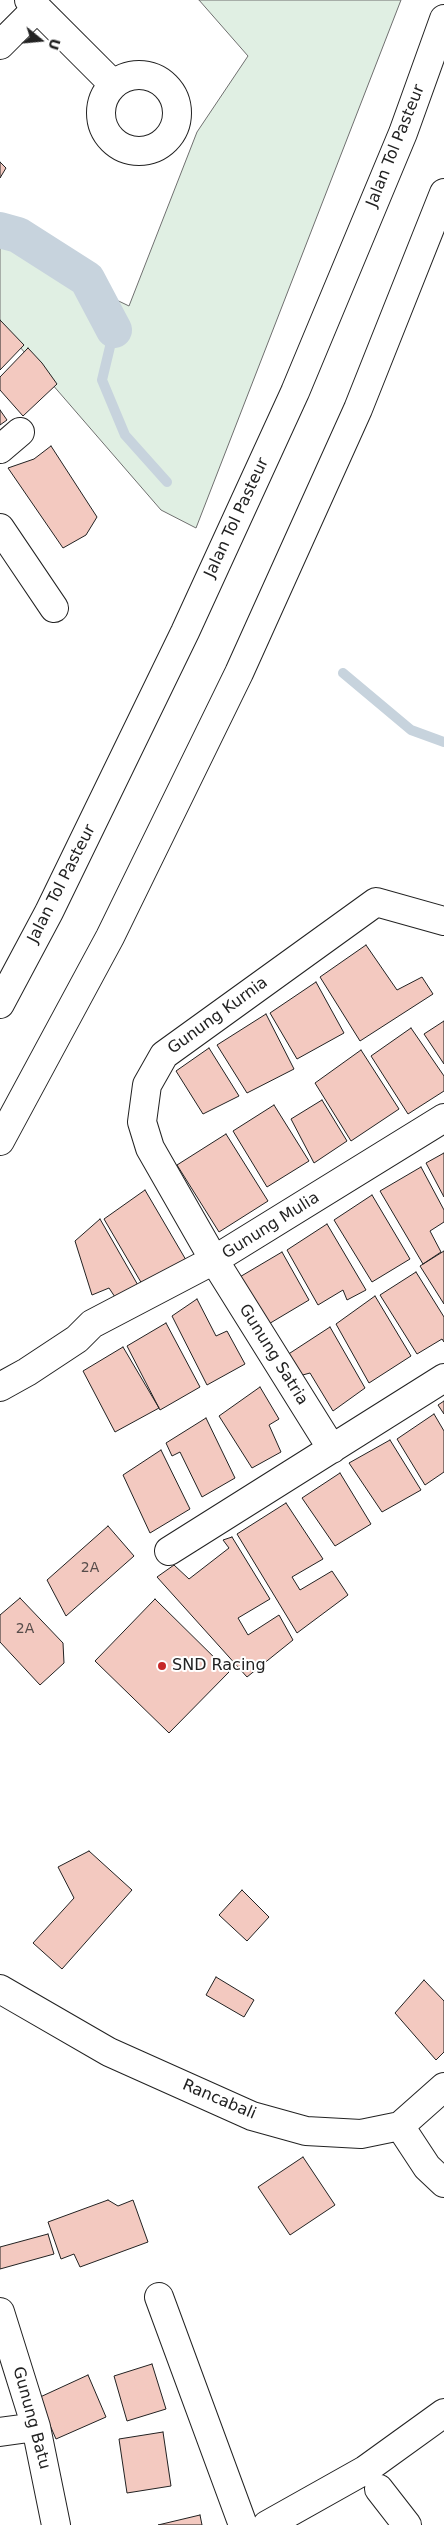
<!DOCTYPE html>
<html>
<head>
<meta charset="utf-8">
<style>
  body { margin:0 }
  #map { position:relative; width:444px; height:2525px; overflow:hidden; background:#fff; font-family:"DejaVu Sans",sans-serif }
  canvas { display:block }
  .north { position:absolute; left:15px; top:15px; width:50px; height:50px; -webkit-text-stroke:4px #fff; paint-order:stroke; rotate:107deg; font-size:14px; font-weight:700; line-height:20px; text-align:center; color:#222 }
  .north::after { content:''; display:block; margin:auto; width:18px; height:22px; background:#222; clip-path:polygon(50% 0,100% 100%,50% 72%,0 100%) }
</style>
</head>
<body>
<div id="map">
<canvas width="444" height="2525"></canvas>
<div class="north">U</div>
</div>
<script>
const context = document.querySelector('canvas').getContext('2d');
context.lineJoin = 'round';
function paint(path, color) { context.fillStyle = color; context.fill(path, 'evenodd'); }
const toPath = rows => new Path2D(rows.map(r => 'M' + r).join(''));
function trace(path, color, width, dash) { context.strokeStyle = color; context.lineWidth = width; context.lineCap = dash ? 'butt' : 'round'; context.setLineDash(dash || []); context.stroke(path); }
function drawText(font, color, halo, rows, align = 'center') {
  context.font = font + ' "DejaVu Sans",sans-serif'; context.lineWidth = 4; context.setLineDash([]); context.textBaseline = 'middle'; context.strokeStyle = halo; context.fillStyle = color; for (const [text, x, y, turn = 0] of rows) {
    context.save(); context.translate(x, y); context.rotate((+turn || 0) * Math.PI / 180); context.textAlign = isNaN(turn) ? turn : align; if (halo) context.strokeText(text, 0, 0); context.fillText(text, 0, 0); context.restore();
  }
}
const green = toPath([
  [199,0,401,0,196,528,161,510,0,324,0,244,129,306,197,132,248,56,199,0]
]);
paint(green, '#e0efe3');
trace(green, '#6f6f6f', 1);
trace(toPath([
  [114,330,102,380,125,435,167,482],
  [343,673,411,730,444,742]
]), '#c7d3dd', 10);
trace(toPath([
  [0,230,18,235,87,279,114,330]
]), '#c7d3dd', 36);
const building = toPath([
  [0,162,6,168,0,178,0,162],
  [0,320,24,345,0,370,0,320],
  [28,348,42,363,57,384,23,416,0,390,0,377,28,348],
  [0,410,7,420,0,425,0,410],
  [51,446,97,517,86,535,63,548,8,468,34,459,51,446],
  [366,945,397,990,422,977,433,994,360,1041,320,977,366,945],
  [316,982,344,1033,297,1059,270,1013,316,982],
  [266,1014,294,1069,247,1093,217,1045,266,1014],
  [444,1021,444,1064,424,1034,444,1021],
  [411,1028,444,1076,444,1091,408,1114,371,1056,411,1028],
  [209,1048,239,1096,203,1114,176,1071,209,1048],
  [361,1050,399,1109,351,1141,315,1083,361,1050],
  [322,1100,347,1141,314,1163,291,1119,322,1100],
  [274,1105,309,1161,267,1187,233,1131,274,1105],
  [226,1134,268,1201,219,1232,177,1165,226,1134],
  [444,1153,444,1197,426,1163,444,1153],
  [421,1167,444,1210,444,1222,430,1231,441,1252,423,1264,380,1191,421,1167],
  [145,1190,186,1260,142,1284,104,1219,145,1190],
  [372,1195,410,1259,372,1282,334,1220,372,1195],
  [100,1219,139,1287,117,1300,109,1288,92,1295,75,1241,100,1219],
  [327,1224,366,1290,347,1300,343,1290,318,1305,287,1250,327,1224],
  [444,1251,444,1304,420,1266,444,1251],
  [282,1252,309,1300,267,1325,238,1278,282,1252],
  [416,1272,444,1317,444,1342,442,1339,417,1354,380,1295,416,1272],
  [375,1296,411,1356,369,1383,336,1324,375,1296],
  [197,1299,216,1336,227,1331,245,1364,207,1385,172,1316,197,1299],
  [166,1323,200,1387,160,1410,127,1346,166,1323],
  [330,1327,365,1388,333,1411,310,1373,299,1376,287,1355,330,1327],
  [123,1347,159,1408,115,1432,83,1371,123,1347],
  [260,1387,279,1419,269,1425,281,1452,252,1468,219,1416,260,1387],
  [444,1401,444,1414,438,1405,444,1401],
  [434,1414,444,1431,444,1472,425,1485,397,1439,434,1414],
  [206,1418,235,1478,202,1497,180,1452,172,1456,166,1443,206,1418],
  [390,1440,421,1490,382,1512,349,1463,390,1440],
  [161,1450,190,1509,150,1533,123,1475,161,1450],
  [340,1473,371,1524,335,1546,302,1498,340,1473],
  [286,1503,323,1559,292,1577,300,1590,332,1571,348,1595,297,1633,237,1534,286,1503],
  [108,1526,134,1556,66,1616,47,1580,108,1526],
  [232,1537,270,1599,238,1618,248,1635,279,1615,293,1640,247,1677,157,1577,174,1565,189,1579,229,1548,223,1540,232,1537],
  [20,1598,63,1643,64,1663,40,1685,0,1642,0,1615,20,1598],
  [155,1599,229,1672,169,1733,95,1661,155,1599],
  [89,1851,132,1890,62,1969,33,1943,74,1898,58,1867,89,1851],
  [242,1890,269,1917,247,1941,219,1915,242,1890],
  [216,1977,254,2000,244,2017,206,1995,216,1977],
  [424,1980,444,2001,444,2052,436,2060,395,2013,424,1980],
  [303,2157,335,2205,290,2235,258,2187,303,2157],
  [108,2200,118,2206,133,2200,148,2242,80,2267,74,2254,61,2259,48,2222,108,2200],
  [48,2234,54,2254,0,2269,0,2247,48,2234],
  [152,2364,166,2409,127,2421,114,2376,152,2364],
  [88,2375,106,2417,56,2439,38,2398,88,2375],
  [163,2432,171,2486,127,2493,119,2439,163,2432],
  [200,2515,202,2525,158,2525,200,2515]
]);
paint(building, '#f3c9c0');
trace(building, '#222', 1);
const minor = toPath([
  [29,0,113,84],
  [0,45,36,9],
  '101 113a38 38 0 1 1 76 0a38 38 0 1 1-76 0Z',
  [0,449,20,432],
  [0,528,54,608],
  [0,1387,27,1372,77,1339,92,1324,214,1260,444,1118],
  [332,1449,214,1260,150,1148,142,1122,147,1085,164,1055,376,902,444,921],
  [169,1551,444,1378],
  [0,1989,109,2052,252,2116,306,2131,361,2134,400,2126,444,2087],
  [400,2126,427,2167,444,2183],
  [159,2297,243,2525],
  [0,2312,36,2427,56,2525],
  [0,2432,36,2427],
  [379,2489,407,2525],
  [267,2525,365,2470,444,2413]
]);
const highway = toPath([
  [0,1004,49,912,185,632,295,392,403,133,444,19],
  [0,1141,110,937,239,673,358,409,444,193]
]);
trace(minor, '#222', 30);
trace(highway, '#222', 30);
trace(minor, '#fff', 28);
trace(highway, '#fff', 28);
for (const [x, y, r, color] of [
  [162,1666,5,"#c62828"]
]) { const dot = new Path2D(); dot.arc(x, y, r, 0, 2 * Math.PI); context.fillStyle = color; context.fill(dot); trace(dot, '#fff', 2); }
drawText('14px', '#564c4a', null, [
  ["2A",90,1568],
  ["2A",25,1629]
]);
drawText('16px', '#222', '#fff', [
  ["Jalan Tol Pasteur",396,146,-68],
  ["Jalan Tol Pasteur",237,518,-65],
  ["Jalan Tol Pasteur",62,884,-63],
  ["Gunung Kurnia",218,1016,-36],
  ["Gunung Mulia",271,1226,-32],
  ["Gunung Satria",273,1355,58],
  ["Rancabali",219,2100,23],
  ["Gunung Batu",31,2418,75]
]);
drawText('16px', '#222', '#fff', [
  ["SND Racing",172,1666]
], 'left');
</script>
</body>
</html>
